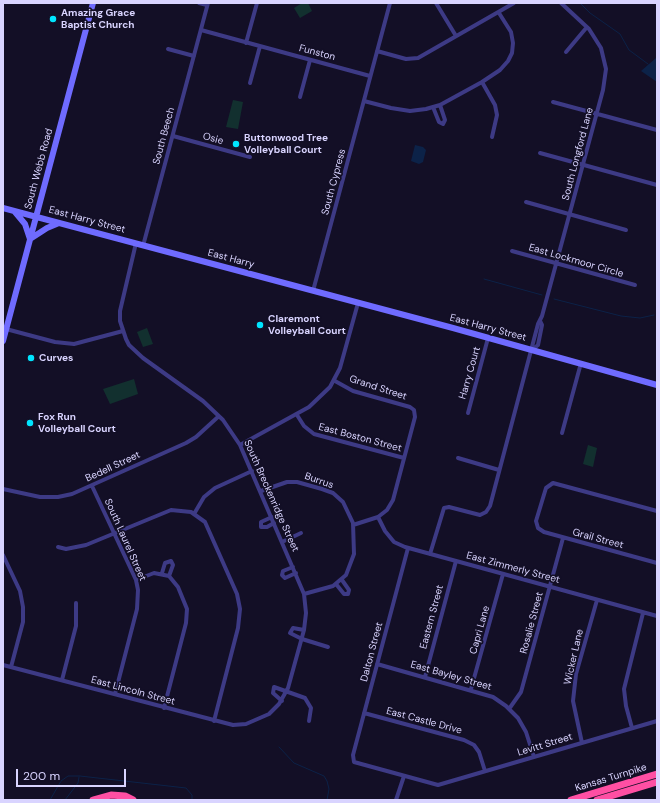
<!DOCTYPE html>
<html>
<head>
<meta charset="utf-8">
<style>
  body { margin:0 }
  #map { position:relative; width:660px; height:803px; overflow:hidden; background:#130f26; font-family:"DM Sans",sans-serif }
  canvas { display:block }
  .frame { position:absolute; inset:0; border:4px solid #d9d4ff; pointer-events:none }
  .scale { position:absolute; left:16px; top:769px; width:110px; height:18px; box-sizing:border-box; border:2px solid #d9d4ff; border-top:0; padding-left:5px; font-size:12px; line-height:14px; white-space:nowrap; color:#d9d4ff; -webkit-text-stroke:3px #130f26; paint-order:stroke }
</style>
</head>
<body>
<div id="map">
<canvas width="660" height="803"></canvas>
<div class="frame"></div>
<div class="scale">200 m</div>
</div>
<script>
const context = document.querySelector('canvas').getContext('2d');
context.lineJoin = 'round';
function paint(path, color) { context.fillStyle = color; context.fill(path, 'evenodd'); }
const toPath = rows => new Path2D(rows.map(r => 'M' + r).join(''));
function trace(path, color, width, dash) { context.strokeStyle = color; context.lineWidth = width; context.lineCap = dash ? 'butt' : 'round'; context.setLineDash(dash || []); context.stroke(path); }
function drawText(font, color, halo, rows, align = 'center') {
  context.font = font + ' "DM Sans",sans-serif'; context.lineWidth = 3.5; context.setLineDash([]); context.textBaseline = 'middle'; context.strokeStyle = halo; context.fillStyle = color; for (const [text, x, y, turn = 0] of rows) {
    context.save(); context.translate(x, y); context.rotate((+turn || 0) * Math.PI / 180); context.textAlign = isNaN(turn) ? turn : align; if (halo) context.strokeText(text, 0, 0); context.fillText(text, 0, 0); context.restore();
  }
}
paint(toPath([
  [302,3,308,3,312,11,300,18,294,8],
  [233,100,243,102,238,129,226,127],
  [147,328,153,344,143,347,137,332],
  [134,379,138,394,110,404,103,389],
  [588,445,597,448,593,467,583,464]
]), '#12302f');
paint(toPath([
  [656,58,657,58,657,82,641,71],
  [415,145,423,147,426,150,423,162,419,164,411,161]
]), '#0c2248');
trace(toPath([
  [580,3,590,13,620,34,629,50,648,64],
  [484,279,542,295],
  [554,299,621,316,640,318,654,315],
  [279,747,294,763,324,776,327,781,329,789,327,800],
  [50,800,61,781,68,776,80,776,186,788,192,795,192,800],
  [65,800,78,783,79,777]
]), '#0c2248', 1);
trace(toPath([
  [199,3,207,5],
  [436,3,456,36],
  [201,30,370,76],
  [246,43,257,3],
  [168,49,194,56],
  [377,51,406,59,418,58,514,3],
  [566,52,587,27],
  [482,82,495,105,497,115,492,137],
  [250,83,260,46],
  [300,97,310,60],
  [364,101,391,108,410,111,426,109,440,105,482,82,500,70,508,61,512,53,513,43,511,32,499,13],
  [553,102,657,130],
  [433,107,439,122,443,124,445,120,440,105],
  [173,136,250,157],
  [540,153,657,185],
  [526,202,626,230],
  [143,246,208,3],
  [512,251,635,285],
  [313,291,390,3],
  [6,329,55,342,74,344,123,331],
  [532,350,538,345,542,325,540,321],
  [335,381,353,391,410,407,414,410,415,417,393,500,387,510,378,517,353,525],
  [468,413,488,338],
  [297,415,304,426,314,434,404,458],
  [562,433,581,363],
  [240,445,309,407,330,387,340,368,358,303],
  [458,458,499,470],
  [92,486,136,580,138,590,137,609,115,694],
  [3,489,40,497,58,497,72,494,186,443,196,437,219,416],
  [261,491,287,482,297,482,322,489,333,493,343,502,353,523,354,554,346,575,333,586,304,594],
  [657,511,553,483,546,488,536,521,538,528,544,532,657,563],
  [194,514,204,497,215,488,252,471],
  [272,517,261,522,261,527,267,527,274,523],
  [378,517,385,531,394,542,405,547,657,616],
  [282,542,301,533],
  [58,547,66,549,86,545,171,510,191,512,205,522,237,594,240,609,238,628,214,721],
  [408,548,353,755,354,762,438,785,657,721],
  [430,554,444,508,449,507,480,515,486,512,490,506,538,324,542,316,603,90,606,69,601,48,589,29,561,3],
  [3,555,20,591,23,607,23,622,11,667],
  [293,567,283,571,282,575,285,578,296,573],
  [162,573,165,563,171,561,173,565,169,576],
  [136,580,154,573,169,576,178,587,187,609,186,623,164,708],
  [336,584,344,594,348,594,349,590,342,580],
  [304,630,293,628,290,633,302,639,328,647],
  [377,664,493,697,506,706,518,718,526,732,534,757],
  [3,665,233,725,246,724,269,714,279,704,288,688,304,630,306,613,304,594,240,445,223,420,203,401,143,358,129,345,126,339,120,321,120,311,136,243],
  [425,677,456,561],
  [62,680,76,626,76,603],
  [471,689,503,574],
  [282,701,273,693,274,687,305,698,311,708,309,721],
  [509,709,521,692,563,538],
  [364,713,464,740,474,745,479,752,485,771],
  [632,728,626,706,624,689,643,613],
  [582,743,573,701,576,674,597,600],
  [396,800,404,776]
]), '#3d3a85', 4);
trace(toPath([
  [3,208,453,328,657,385],
  [15,212,25,224,30,239,47,228,59,223],
  [3,341,93,3]
]), '#6f6bff', 6);
trace(toPath([
  [93,800,111,795,125,796,133,800],
  [571,800,657,774],
  [597,800,657,782]
]), '#ff4fa3', 7);
for (const [x, y, r, color] of [
  [53,19,4,"#00e5ff"],
  [236,144,4,"#00e5ff"],
  [260,325,4,"#00e5ff"],
  [31,358,4,"#00e5ff"],
  [30,423,4,"#00e5ff"]
]) { const dot = new Path2D(); dot.arc(x, y, r, 0, 2 * Math.PI); context.fillStyle = color; context.fill(dot); trace(dot, '#130f26', 1.5); }
drawText('bold 10px', '#d9d4ff', '#130f26', [
  ["Amazing Grace",61,13],
  ["Baptist Church",61,25],
  ["Buttonwood Tree",244,138],
  ["Volleyball Court",244,150],
  ["Claremont",268,319],
  ["Volleyball Court",268,331],
  ["Curves",39,358],
  ["Fox Run",38,417],
  ["Volleyball Court",38,429]
], 'left');
drawText('10px', '#d9d4ff', '#130f26', [
  ["Funston",317,53,15],
  ["South Beech",164,136,-75],
  ["Osie",213,139,15],
  ["South Longford Lane",578,154,-75],
  ["South Webb Road",39,169,-75],
  ["South Cypress",334,182,-75],
  ["East Harry Street",87,220,15],
  ["East Harry",231,259,15],
  ["East Lockmoor Circle",576,261,16],
  ["East Harry Street",488,328,15],
  ["Harry Court",470,373,-74],
  ["Grand Street",378,388,18],
  ["East Boston Street",360,438,15],
  ["Bedell Street",113,467,-25],
  ["Burrus",319,481,19],
  ["South Breckenridge Street",271,496,66],
  ["Grail Street",598,539,15],
  ["South Laurel Street",125,540,66],
  ["East Zimmerly Street",513,568,15],
  ["Eastern Street",432,617,-75],
  ["Rosalie Street",532,623,-75],
  ["Capri Lane",480,630,-74],
  ["Dalton Street",372,652,-75],
  ["Wicker Lane",574,657,-77],
  ["East Bayley Street",451,676,16],
  ["East Lincoln Street",133,691,15],
  ["East Castle Drive",424,721,15],
  ["Levitt Street",545,745,-17],
  ["Kansas Turnpike",611,778,-17]
]);
</script>
</body>
</html>
